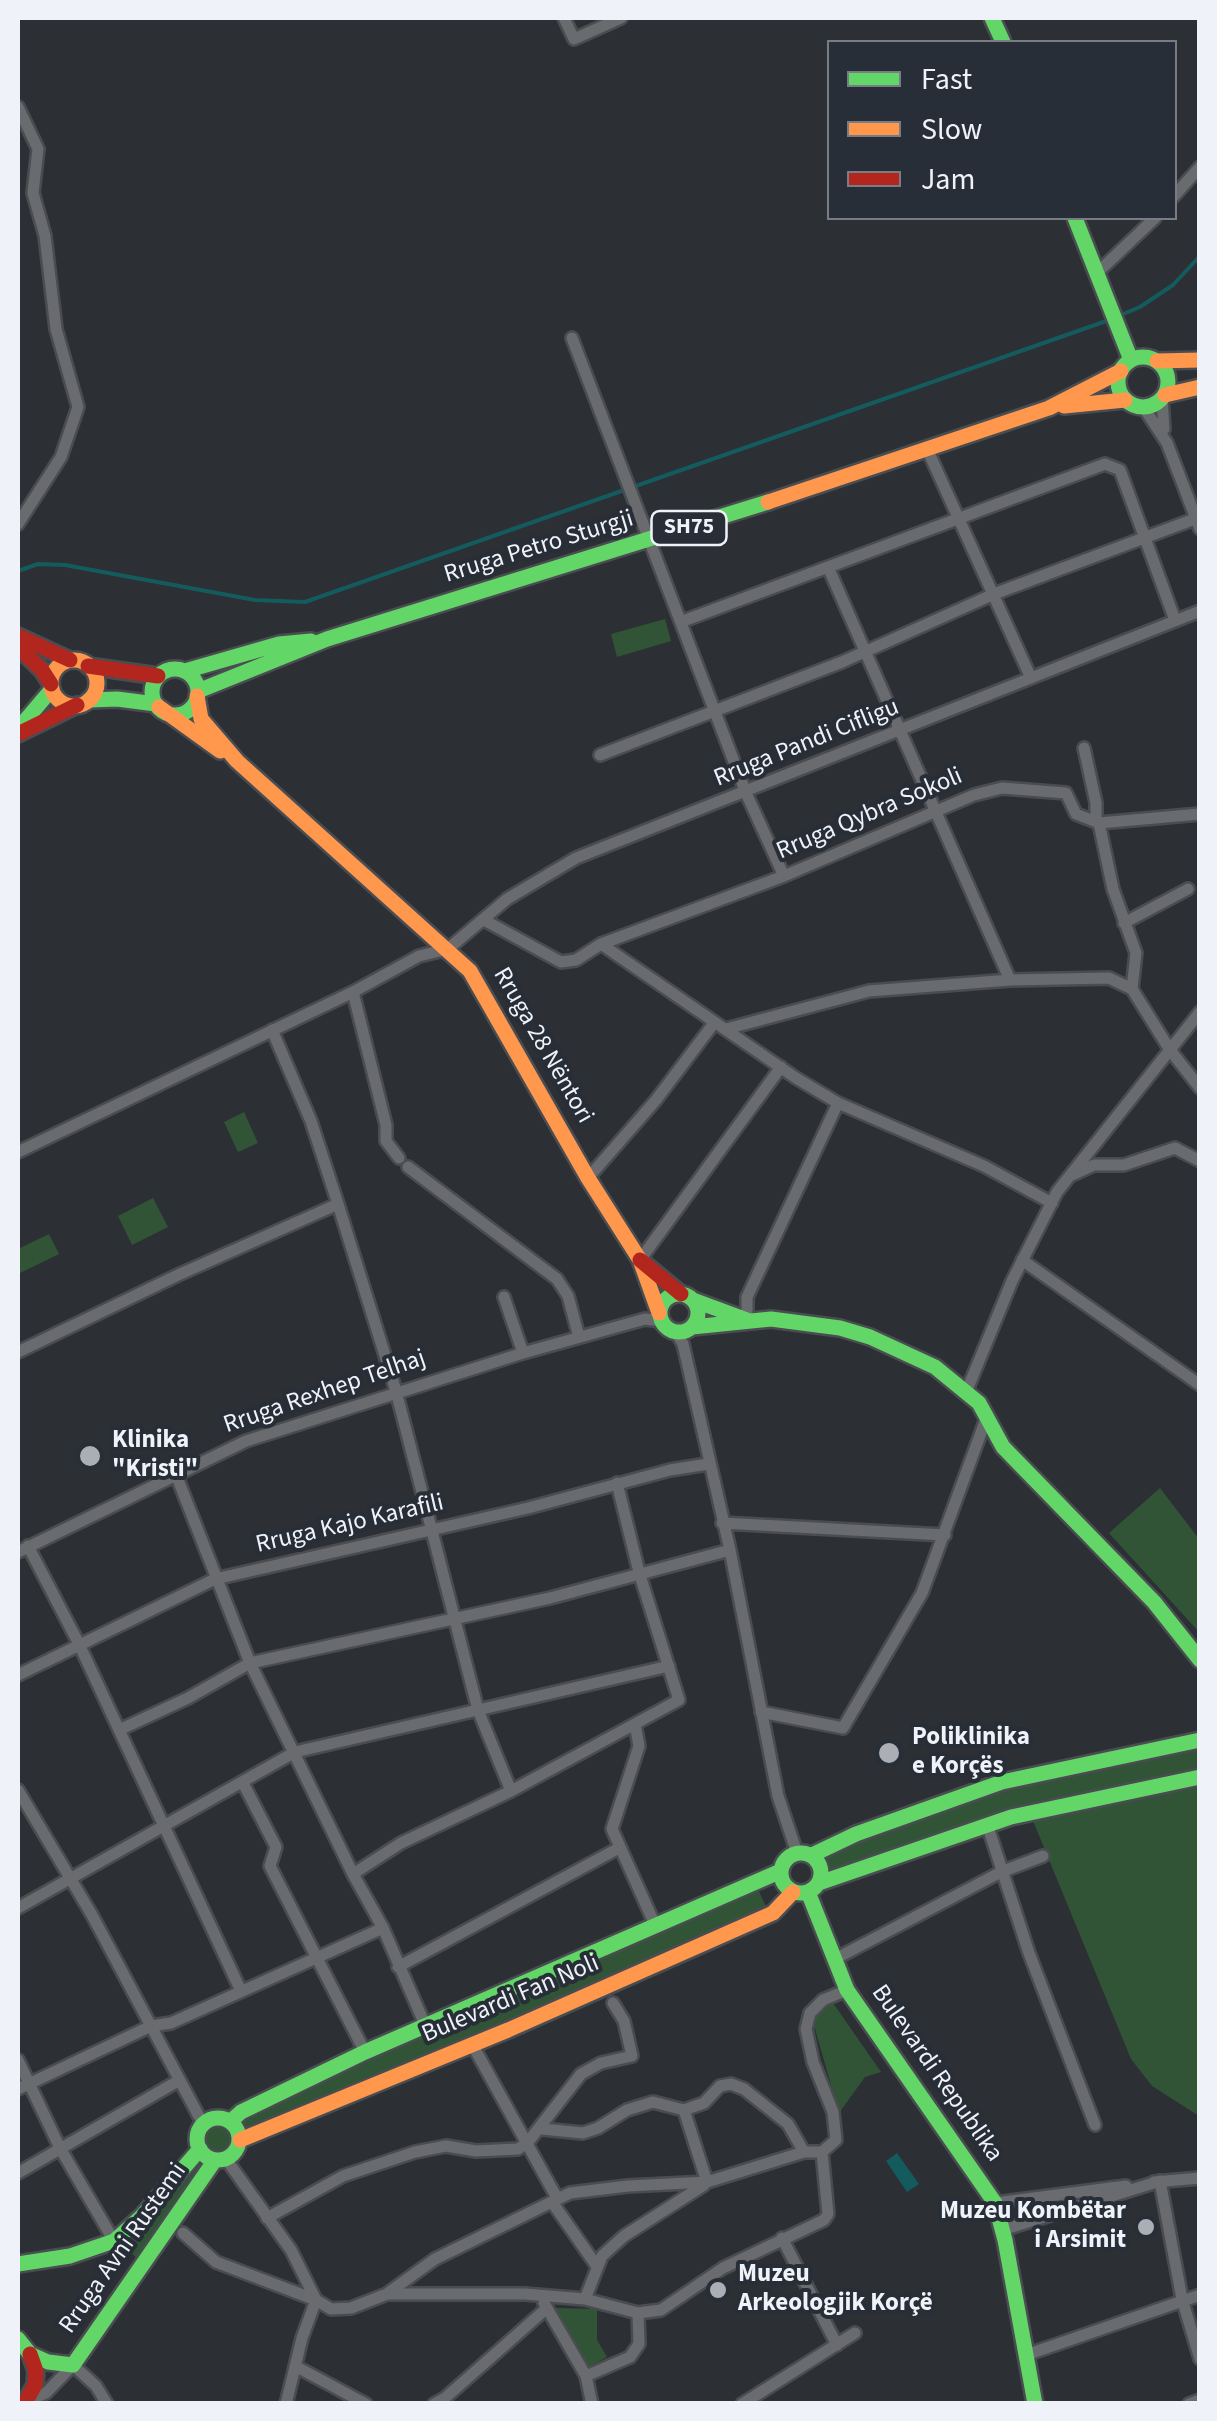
<!DOCTYPE html>
<html>
<head>
<meta charset="utf-8">
<style>
  body { margin:0 }
  #map { position:relative; width:1217px; height:2421px; overflow:hidden; background:#2c2f34; font-family:"Source Sans 3",sans-serif }
  canvas { display:block }
  .frame { position:absolute; inset:0; border:20px solid #eff3f9; pointer-events:none }
  .legend { position:absolute; left:827px; top:40px; width:350px; height:180px; box-sizing:border-box; background:#282e37; border:2px solid #787d85; margin:0; padding:12px 18px; list-style:none; font-size:30px; color:#eff3f9 }
  .legend li { display:flex; align-items:center; gap:20px; height:50px }
  .legend b { width:50px; border:2px solid #787d85 }
</style>
</head>
<body>
<div id="map">
<canvas width="1217" height="2421"></canvas>
<div class="frame"></div>
<ul class="legend">
<li><b style="height:12px;background:#63d668"></b>Fast</li>
<li><b style="height:12px;background:#ff974d"></b>Slow</li>
<li><b style="height:12px;background:#b3261e"></b>Jam</li>
</ul>
</div>
<script>
const context = document.querySelector('canvas').getContext('2d');
context.lineJoin = 'round';
function paint(path, color) { context.fillStyle = color; context.fill(path, 'evenodd'); }
const toPath = rows => new Path2D(rows.map(r => 'M' + r).join(''));
function trace(path, color, width, dash) { context.strokeStyle = color; context.lineWidth = width; context.lineCap = dash ? 'butt' : 'round'; context.setLineDash(dash || []); context.stroke(path); }
function drawText(font, color, halo, rows, align = 'center') {
  context.font = font + ' "Source Sans 3",sans-serif'; context.lineWidth = 8; context.setLineDash([]); context.textBaseline = 'middle'; context.strokeStyle = halo; context.fillStyle = color; for (const [text, x, y, turn = 0] of rows) {
    context.save(); context.translate(x, y); context.rotate((+turn || 0) * Math.PI / 180); context.textAlign = isNaN(turn) ? turn : align; if (halo) context.strokeText(text, 0, 0); context.fillText(text, 0, 0); context.restore();
  }
}
paint(toPath([
  [665,619,671,641,617,657,611,634],
  [244,1112,258,1143,238,1152,224,1122],
  [153,1198,168,1227,132,1245,118,1216],
  [49,1234,59,1254,18,1274,18,1249],
  [1160,1488,1199,1539,1199,1632,1109,1533],
  [1199,1743,1200,1774,1002,1816,825,1879,816,1856,964,1796],
  [1199,1784,1199,2116,1152,2086,1131,2059,1033,1821],
  [757,1887,768,1911,236,2143,225,2154,216,2155,142,2263,118,2241,203,2143,201,2136,208,2125,223,2122,229,2126,248,2112],
  [831,2000,881,2072,865,2077,839,2113,813,2022],
  [555,2308,597,2309,597,2340,607,2357,589,2367]
]), '#315437');
paint(toPath([
  [897,2153,919,2184,907,2192,886,2161]
]), '#145b5e');
trace(toPath([
  [1121,315,1140,307,1173,285,1200,256],
  [18,571,38,564,65,565,255,600,305,602,1112,319]
]), '#145b5e', 4);
const street = toPath([
  [564,18,574,39,621,18],
  [18,107,38,149,33,193,45,236,56,329,78,407,61,457,18,524],
  [1174,196,1200,167],
  [1098,272,1155,218],
  [572,338,746,793,784,876],
  [1162,399,1164,429],
  [1144,408,1167,443,1200,529],
  [928,451,1031,678],
  [828,567,1010,980],
  [683,621,1105,464,1120,470,1175,620],
  [1084,748,1096,803,1096,820],
  [600,755,842,662,994,594,1200,517],
  [1099,823,1200,814],
  [484,920,561,962,576,960,601,944,796,1078,838,1103,984,1166,1052,1203],
  [1124,923,1188,889],
  [601,944,784,876,974,795,1002,788,1066,793,1076,814,1099,823,1113,889,1136,953,1132,989],
  [353,992,386,1125,386,1141,399,1158],
  [726,1029,869,991,1010,980,1109,978,1132,989,1170,1050,1200,1088],
  [272,1030,311,1121,338,1204,396,1391,478,1710,511,1791],
  [18,1152,353,992,419,956,448,949,507,899,576,858,1200,611],
  [408,1167,557,1279,568,1296,579,1337],
  [1072,1175,1094,1165,1124,1165,1175,1148,1200,1161],
  [588,1178,656,1100,714,1023],
  [640,1260,781,1067],
  [1022,1260,1200,1385],
  [504,1297,523,1353],
  [747,1320,747,1297,838,1103],
  [676,1332,683,1344,730,1550,778,1796,797,1853],
  [18,1352,178,1275,338,1204],
  [967,1390,1012,1281,1057,1192,1200,1012],
  [175,1472,250,1663,353,1874,383,1928,426,2027],
  [722,1523,945,1535],
  [28,1546,79,1644,241,1991],
  [18,1552,246,1441,523,1353,645,1319,661,1321],
  [18,1675,215,1579,528,1508,670,1470,708,1464],
  [761,1712,843,1728,922,1593,986,1419],
  [635,1724,639,1746,612,1829,656,1927],
  [119,1730,188,1698,250,1663,550,1598,730,1550],
  [243,1783,276,1847,270,1866,365,2052],
  [18,1790,92,1915,203,2124],
  [987,1824,1029,1953,1095,2125],
  [353,1874,401,1843,511,1791,679,1700,639,1572,617,1483],
  [18,1908,295,1752,669,1666],
  [833,1960,1001,1872,1043,1856],
  [398,1967,619,1848],
  [472,2044,557,2198],
  [18,2060,60,2148,114,2241],
  [18,2089,151,2026,171,2023,383,1928],
  [684,2110,707,2182],
  [542,2129,583,2133,598,2128,627,2110,653,2102,684,2110,704,2103,720,2086,731,2084,744,2089,788,2124,804,2152],
  [822,2152,836,2140,833,2112,813,2062,806,2029,810,2013,823,2000,847,1990],
  [226,2159,291,2250,316,2300,302,2338,286,2404],
  [18,2173,178,2081],
  [1154,2182,1200,2178],
  [552,2202,596,2265],
  [995,2203,1126,2186],
  [267,2218,343,2176,415,2152,446,2146,476,2151,518,2149,528,2142,581,2074,601,2063,632,2056,624,2021,613,2003],
  [1002,2230,1160,2181,1182,2299,1200,2359],
  [183,2233,216,2262,316,2300,331,2309,351,2308,387,2294,525,2294,585,2299,638,2313,661,2310,723,2268,824,2220,828,2214,822,2152],
  [782,2238,837,2345],
  [388,2293,435,2259,570,2193,628,2186,707,2182,804,2152,822,2152],
  [585,2299,602,2256,624,2236,704,2185],
  [544,2303,586,2376,592,2404],
  [1026,2355,1200,2295],
  [295,2366,366,2404],
  [586,2376,630,2357,639,2344,638,2313],
  [25,2402,46,2393,73,2365,96,2386,107,2404],
  [434,2404,445,2398,547,2308],
  [742,2404,855,2333],
  [1189,2404,1200,2400]
]);
const fast = toPath([
  [992,18,1003,42],
  [1075,218,1131,360],
  '1118 382a25 25 0 1 1 50 0a25 25 0 1 1-50 0Z',
  '152 692a23 23 0 1 1 46 0a23 23 0 1 1-46 0Z',
  [185,671,279,644,311,641],
  [198,691,327,639,768,502],
  [89,700,117,699,156,704],
  [18,729,52,689],
  '660 1313a19 19 0 1 1 38 0a19 19 0 1 1-38 0Z',
  [693,1300,747,1320],
  [692,1327,771,1319,840,1328,870,1337,935,1367,979,1403,1003,1447,1154,1602,1200,1660],
  '781 1873a20 20 0 1 1 40 0a20 20 0 1 1-40 0Z',
  [812,1855,856,1834,1002,1782,1200,1740],
  [819,1883,1011,1817,1200,1777],
  [808,1892,847,1990,995,2203,1005,2240,1035,2404],
  '197 2139a21 21 0 1 1 42 0a21 21 0 1 1-42 0Z',
  [231,2121,241,2112,365,2052,781,1871],
  [18,2264,70,2256,114,2241,142,2216,200,2149],
  [18,2339,30,2354,48,2362,73,2365,215,2160]
]);
const slow = toPath([
  [1157,361,1200,360],
  [1165,395,1200,387],
  [1064,406,1125,400],
  [768,502,1049,408,1121,371],
  '51 683a23 23 0 1 1 46 0a23 23 0 1 1-46 0Z',
  [197,696,201,719,237,761,470,971,588,1178,640,1260,659,1313],
  [159,707,220,751],
  [240,2140,508,2030,773,1913,793,1892]
]);
const jam = toPath([
  [18,636,70,660],
  [18,647,42,670,51,684],
  [88,666,158,676],
  [18,734,77,705],
  [640,1260,681,1294],
  [26,2401,35,2385,36,2371,30,2354]
]);
trace(street, '#494c50', 16);
trace(fast, '#494c50', 20);
trace(slow, '#494c50', 20);
trace(jam, '#494c50', 20);
trace(street, '#696b6f', 11);
trace(fast, '#63d668', 15);
trace(slow, '#ff974d', 15);
trace(jam, '#b3261e', 15);
for (const [x, y, r, color] of [
  [90,1456,12,"#abaeb4"],
  [889,1753,12,"#abaeb4"],
  [1146,2227,10,"#abaeb4"],
  [718,2290,10,"#abaeb4"]
]) { const dot = new Path2D(); dot.arc(x, y, r, 0, 2 * Math.PI); context.fillStyle = color; context.fill(dot); trace(dot, '#282e37', 4); }
for (const [x, y, w] of [
  [689,528,75]
]) { const box = new Path2D(); box.roundRect(x - w / 2, y - 17, w, 34, 8); context.fillStyle = '#282e37'; context.fill(box); trace(box, '#eff3f9', 2.5); }
drawText('bold 22px', '#eff3f9', null, [
  ["SH75",689,528]
]);
drawText('25px', '#eff3f9', '#282e37', [
  ["Rruga Petro Sturgji",539,548,-17],
  ["Rruga Pandi Cifligu",807,744,-22],
  ["Rruga Qybra Sokoli",870,815,-23],
  ["Rruga 28 Nëntori",542,1046,60],
  ["Rruga Rexhep Telhaj",325,1393,-19],
  ["Rruga Kajo Karafili",350,1525,-13],
  ["Bulevardi Fan Noli",511,2000,-23],
  ["Bulevardi Republika",936,2074,55],
  ["Rruga Avni Rustemi",124,2249,-55]
]);
drawText('bold 25px', '#eff3f9', '#282e37', [
  ["Klinika",112,1442],
  ["\"Kristi\"",112,1471],
  ["Poliklinika",912,1739],
  ["e Korçës",912,1768],
  ["Muzeu Kombëtar",1126,2213,"right"],
  ["i Arsimit",1126,2242,"right"],
  ["Muzeu",738,2276],
  ["Arkeologjik Korçë",738,2305]
], 'left');
</script>
</body>
</html>
